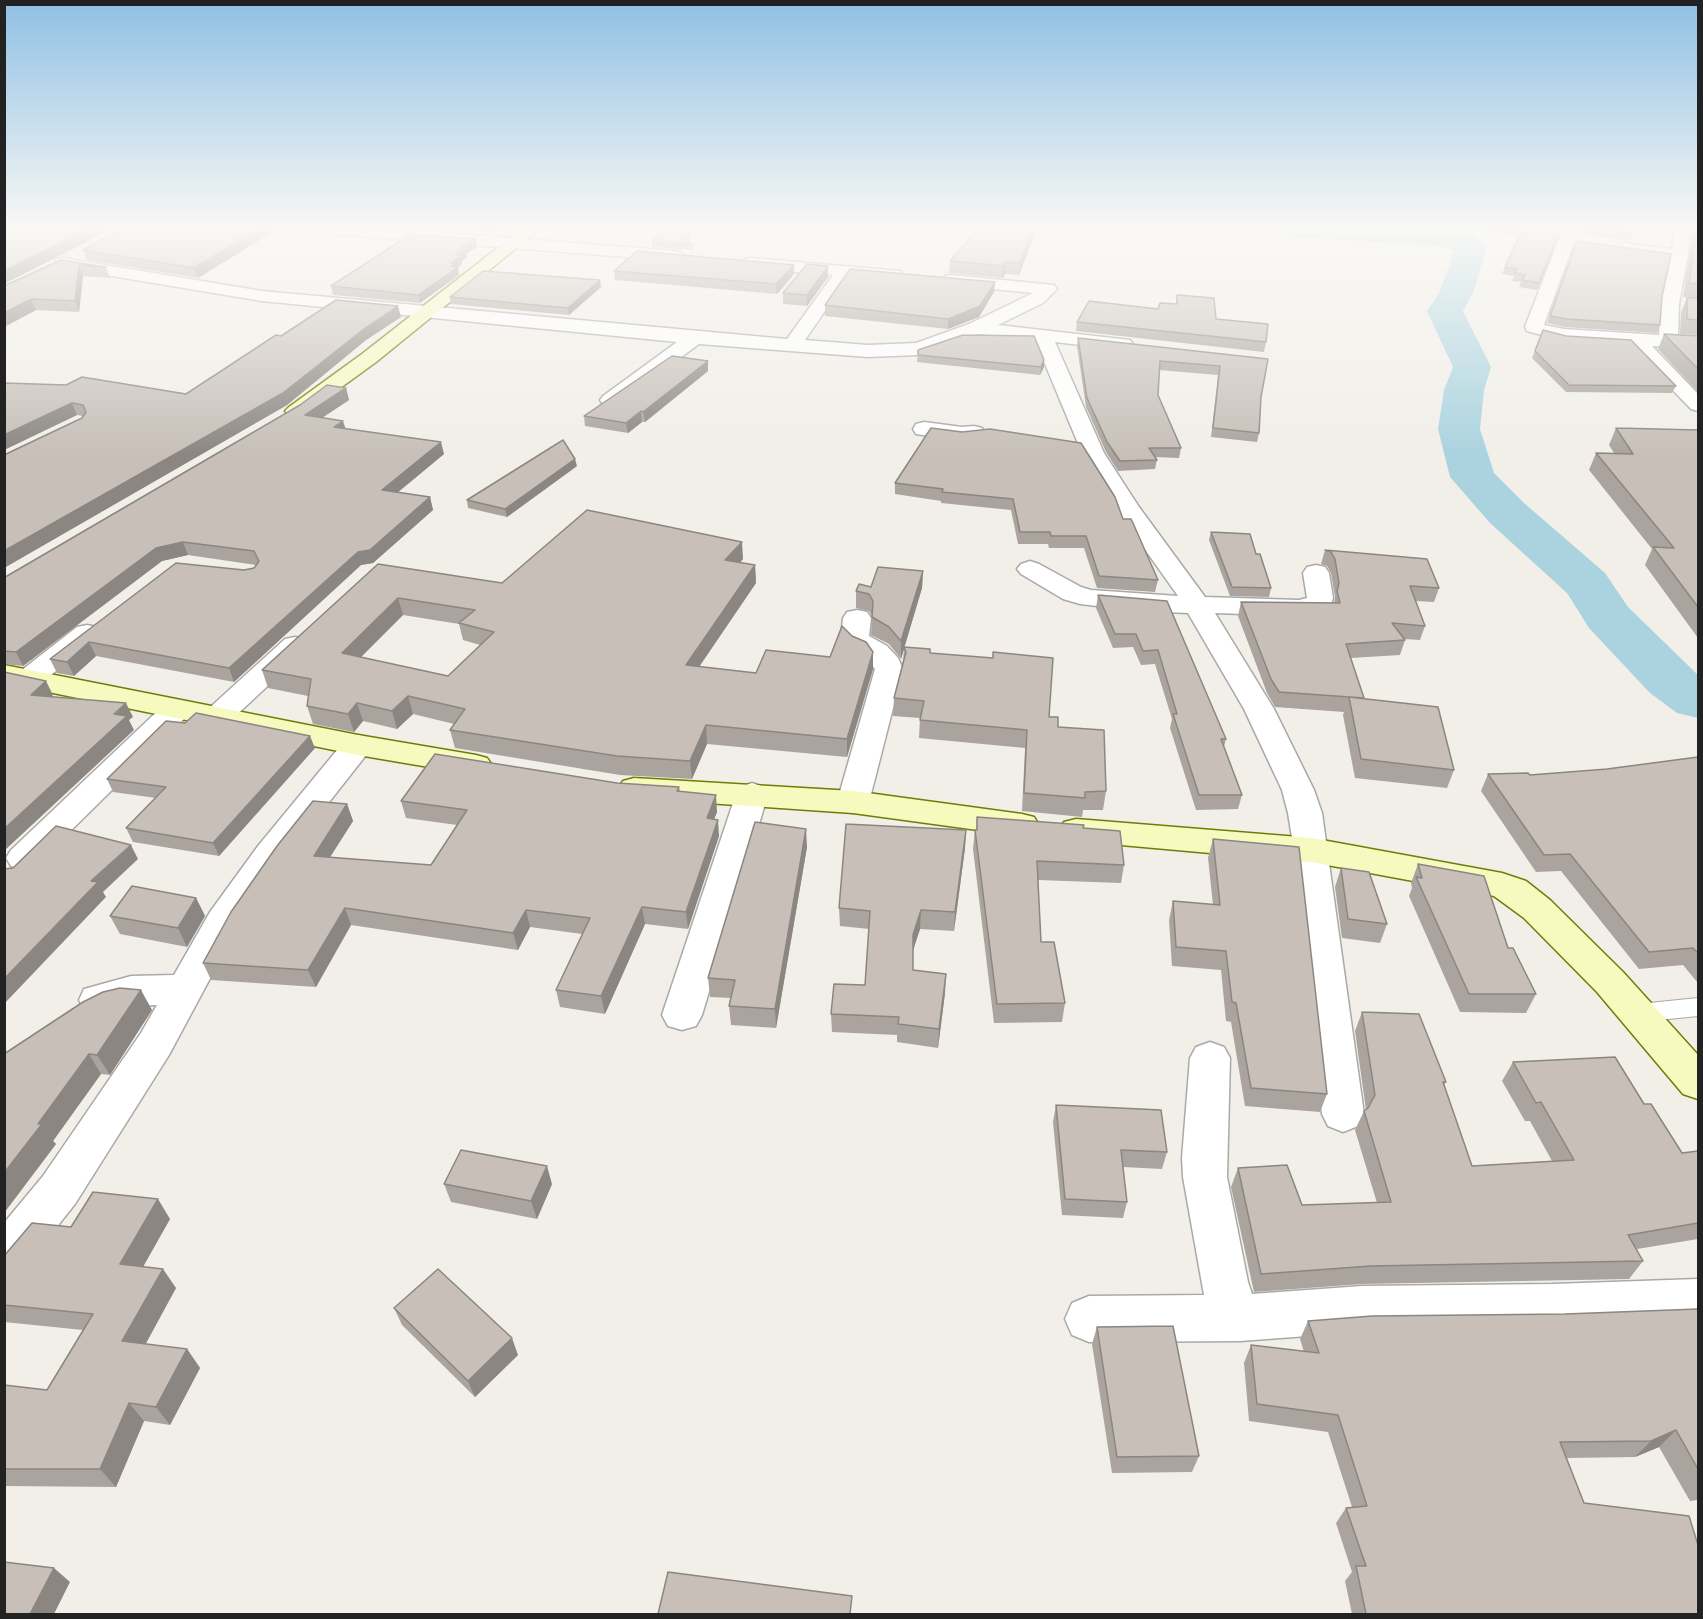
<!DOCTYPE html>
<html>
<head>
<meta charset="utf-8">
<style>
  body { margin:0 }
  #map { position:relative; width:1703px; height:1619px; overflow:hidden; background:#f2efe9; font-family:"Exo 2",sans-serif }
  canvas { display:block }
  .frame { position:absolute; inset:0; border:6px solid #222; pointer-events:none }
</style>
</head>
<body>
<div id="map">
<canvas width="1703" height="1619"></canvas>
<div class="frame"></div>
</div>
<script>
const context = document.querySelector('canvas').getContext('2d');
context.lineJoin = 'round';
const toPath = rows => new Path2D(rows.map(r => 'M' + r).join(''));
function paint(path, color) { context.fillStyle = color; context.fill(path, 'evenodd'); }
function trace(path, color, width, dash) { context.strokeStyle = color; context.lineWidth = width; context.lineCap = dash ? 'butt' : 'round'; context.setLineDash(dash || []); context.stroke(path); }
paint(toPath([
  [1277,228,1444,228,1474,236,1481,244,1486,251,1473,293,1463,311,1491,367,1484,390,1480,429,1494,473,1524,503,1605,573,1628,607,1698,675,1698,718,1677,713,1650,693,1589,628,1567,593,1490,523,1450,477,1438,429,1444,390,1453,367,1427,311,1439,293,1454,252,1452,250,1440,246,1292,237,1281,235,1277,228]
]), '#aad3df');
const lane = toPath([
  [1698,998,1698,1016,1639,1022,1631,1019,1627,1013,1631,1007,1639,1004,1698,998]
]);
const street = toPath([
  [311,228,384,228,678,251,686,256,678,261,319,233,311,228],
  [1563,228,1579,228,1544,325,1564,329,1659,335,1661,304,1671,259,1625,253,1617,248,1625,243,1672,249,1674,228,1690,228,1688,255,1679,304,1678,336,1698,337,1698,349,1652,346,1698,394,1698,411,1691,409,1629,345,1564,341,1527,331,1525,327,1563,228],
  [63,258,262,291,787,339,833,275,751,268,745,267,743,263,745,259,751,258,900,271,903,275,900,279,894,280,849,276,805,340,868,345,916,343,969,324,1033,293,951,285,945,284,942,280,945,276,951,275,1054,285,1057,289,1043,303,998,325,1130,340,1133,344,1130,348,1123,350,1055,342,1104,453,1139,507,1205,597,1299,600,1307,598,1303,573,1307,567,1316,565,1325,567,1329,573,1333,598,1329,610,1299,616,1215,613,1274,709,1314,790,1322,813,1364,1114,1358,1126,1343,1132,1328,1126,1322,1114,1294,850,1288,813,1282,790,1244,709,1188,613,1139,611,1080,604,1063,599,1021,574,1017,569,1021,564,1030,561,1039,564,1081,587,1091,590,1178,596,1117,510,1082,453,1035,340,978,334,918,355,868,357,699,344,617,404,610,406,603,404,600,400,603,396,677,342,262,301,57,267,55,263,57,259,63,258],
  [924,422,962,427,974,426,982,428,985,433,982,438,962,441,916,434,913,429,916,424,924,422],
  [857,610,867,612,871,618,869,636,887,646,898,658,903,669,869,802,865,810,853,813,841,810,837,802,875,669,867,658,853,652,841,638,843,618,847,612,857,610],
  [87,625,97,627,101,633,97,639,38,685,28,688,18,685,13,679,18,673,77,627,87,625],
  [295,637,305,639,309,645,305,651,228,723,217,726,206,723,202,717,206,711,285,639,295,637],
  [177,700,188,703,192,709,188,715,35,866,23,870,11,866,6,858,11,850,166,703,177,700],
  [358,735,369,738,374,745,282,862,237,928,169,1055,75,1204,20,1273,4,1279,4,1223,43,1176,141,1033,157,1005,131,1006,98,1015,84,1011,79,1000,84,989,131,976,174,975,210,912,258,846,347,738,358,735],
  [752,783,764,787,768,794,702,1015,696,1026,682,1030,668,1026,662,1015,736,794,740,787,752,783],
  [1210,1042,1224,1047,1230,1058,1227,1177,1248,1282,1252,1294,1362,1286,1552,1284,1698,1279,1698,1324,1552,1330,1362,1332,1240,1341,1089,1342,1072,1335,1065,1319,1072,1303,1089,1296,1204,1295,1183,1177,1182,1158,1190,1058,1196,1047,1210,1042]
]);
const secondary = toPath([
  [523,228,541,228,376,362,303,415,296,417,289,415,285,411,289,407,362,354,523,228],
  [4,665,358,735,476,755,487,758,492,765,487,772,476,775,358,755,4,683,4,665],
  [634,778,853,791,1022,814,1034,817,1039,825,1034,833,1022,836,853,813,634,798,623,795,618,788,623,781,634,778],
  [1076,819,1311,838,1502,873,1526,881,1550,900,1623,972,1698,1055,1698,1099,1683,1094,1597,992,1524,918,1494,896,1311,862,1076,841,1064,838,1059,830,1064,822,1076,819]
]);
trace(lane, '#a9a9a9', 2);
trace(street, '#a9a9a9', 3);
trace(secondary, '#707d05', 3);
paint(lane, '#fff');
paint(street, '#fff');
paint(secondary, '#f7fabf');
paint(toPath([
  [122,228,279,228,198,278,87,260,83,250],
  [440,228,504,228,497,233],
  [979,228,1037,228,1019,275,1005,274,1003,278,949,273,950,261],
  [1462,228,1561,228,1537,290,1519,287,1521,282,1512,281,1514,276,1502,274,1505,267,1519,236],
  [1581,228,1628,228,1633,233,1630,241,1579,233],
  [1693,228,1698,228,1698,335,1680,334,1681,312,1687,298,1689,298,1683,297],
  [652,241,693,244,693,250,652,247],
  [1577,241,1662,296,1660,325,1657,333,1564,327,1547,323],
  [477,247,467,253,467,257,462,261,462,264,458,267,459,275,420,303,333,295,331,286],
  [61,260,106,267,110,278,83,276,79,312,36,310,4,327,4,286],
  [828,266,828,277,807,306,783,304,783,293],
  [614,271,794,274,777,294,615,280],
  [995,282,994,292,979,317,948,329,825,316,825,305],
  [601,287,569,315,451,304,450,297],
  [1177,295,1216,319,1266,342,1264,352,1076,331,1077,322,1158,309,1176,304],
  [401,317,366,340,287,405,4,568,4,455,82,418,83,416,77,415,4,450,4,383,186,394,281,336],
  [1543,330,1676,386,1672,393,1566,392,1532,358],
  [1664,334,1698,336,1698,392,1658,349],
  [1078,338,1268,359,1261,397,1259,433,1257,442,1211,437,1218,375,1159,370,1158,395,1181,448,1179,458,1155,457,1157,460,1155,469,1118,471,1106,452,1086,407,1077,347],
  [918,350,1044,360,1044,367,1040,375,917,362],
  [708,361,708,371,645,422,642,422,628,433,585,426,584,416],
  [346,388,349,400,322,418,346,429,444,454,398,492,430,497,433,510,373,563,361,565,234,682,96,656,74,676,57,673,50,659,244,570,254,568,256,565,188,555,162,561,23,666,4,664,4,577,7,576],
  [931,428,1123,519,1158,580,1155,592,1097,588,1084,548,1049,548,1048,544,1018,544,1011,510,941,503,941,501,895,494,895,483],
  [1616,428,1698,430,1698,638,1645,565,1652,549,1589,470,1596,453,1614,453,1609,445],
  [577,466,507,517,468,508,467,500],
  [1211,532,1256,554,1271,588,1269,597,1230,596,1209,540],
  [1325,550,1439,588,1434,602,1416,601,1425,626,1420,640,1404,639,1405,640,1400,655,1351,658,1364,699,1454,770,1447,788,1355,778,1343,715,1344,712,1275,707,1267,693,1238,616,1241,602,1334,603,1335,597,1331,573,1327,566,1321,564],
  [743,559,740,563,755,565,756,583,699,667,756,673,830,657,852,636,873,652,873,669,847,757,707,744,692,779,620,775,455,748,450,730,454,724,413,714,397,729,363,721,354,732,313,724,307,706,308,696,268,688,262,670,378,564,502,583],
  [403,615,459,624,463,640,480,645,448,676,361,657],
  [923,571,922,588,904,647,930,653,1049,717,1058,727,1106,791,1103,810,1083,810,1082,817,1022,811,1025,748,919,738,920,718,893,716,894,698,903,661,904,649,901,659,889,644,871,635,872,616,869,611,856,608,856,591],
  [1098,595,1167,601,1226,739,1224,747,1242,795,1238,809,1196,810,1170,728,1172,719,1155,664,1141,665,1133,647,1113,648,1096,608],
  [315,748,219,856,133,842,126,828,156,798,113,792,107,779],
  [1698,757,1698,983,1683,965,1639,969,1561,871,1536,872,1481,791,1488,774,1530,775,1607,769],
  [617,783,679,787,680,791,717,812,714,819,719,836,688,929,645,924,605,1014,560,1007,556,990,582,934,530,927,518,950,351,925,316,987,211,980,203,963,347,804,353,821,330,857,431,865,457,825,406,818,401,801],
  [977,817,1083,828,1124,865,1121,883,1038,880,1041,942,1065,1003,1062,1022,994,1023,973,849,975,830,976,830],
  [966,830,965,848,954,931,920,929,913,951,913,970,945,993,938,1048,897,1042,897,1035,832,1032,831,1014,865,985,869,929,840,926,839,908],
  [1213,839,1327,1094,1320,1112,1245,1106,1231,1022,1226,1021,1221,970,1172,966,1169,920,1173,901,1213,905,1208,858],
  [807,847,776,1028,731,1025,729,1006,731,998,710,997,708,978],
  [1418,864,1508,948,1536,994,1526,1013,1460,1012,1409,896,1412,888,1411,883],
  [1341,868,1387,924,1380,943,1342,938,1335,887],
  [196,898,205,916,187,947,120,934,110,916],
  [152,1010,110,1075,101,1074,53,1141,56,1144,4,1213,4,1054],
  [1362,1012,1446,1082,1444,1085,1472,1166,1552,1161,1530,1121,1525,1121,1502,1081,1513,1062,1644,1104,1682,1153,1698,1151,1698,1239,1637,1249,1643,1261,1629,1279,1362,1284,1254,1292,1231,1187,1238,1168,1302,1205,1377,1203,1355,1130,1364,1111,1366,1110,1355,1031],
  [1056,1105,1167,1152,1162,1169,1123,1167,1127,1202,1123,1218,1062,1215,1053,1122],
  [444,1184,552,1184,537,1219,451,1202],
  [170,1219,143,1266,176,1288,145,1344,187,1349,200,1368,170,1425,144,1421,116,1487,4,1486,4,1385,47,1390,83,1330,4,1322,4,1256,71,1227],
  [394,1308,518,1355,475,1397,402,1325],
  [1698,1309,1698,1500,1690,1501,1659,1447,1635,1457,1567,1458,1584,1503,1698,1614,1352,1614,1345,1581,1352,1572,1336,1523,1346,1508,1352,1507,1328,1432,1249,1421,1244,1363,1251,1345,1304,1352,1300,1339,1308,1321,1565,1314],
  [1097,1327,1199,1456,1192,1472,1112,1473,1092,1344]
]), '#aba49e');
paint(toPath([
  [91,228,114,228,4,284,4,271],
  [260,228,279,228,198,278,194,268],
  [496,228,504,228,497,233],
  [1033,228,1037,228,1019,275,1020,263],
  [476,239,477,247,467,253,467,257,462,261,462,264,458,267,459,275,420,303,418,295,451,263,461,248],
  [1006,262,1005,274,1003,278,1003,266],
  [79,265,83,276,79,312,75,301],
  [794,265,794,274,777,294,776,284],
  [828,266,828,277,807,306,807,295],
  [600,280,601,287,569,315,568,308],
  [995,282,994,292,979,317,948,329,948,319],
  [31,299,36,310,4,327,4,313],
  [398,306,401,317,366,340,287,405,4,568,4,551,364,329],
  [1044,360,1044,367,1040,375,1041,367],
  [708,361,708,371,645,422,643,412],
  [346,388,349,400,308,427,305,415],
  [72,403,77,415,4,450,4,435],
  [641,411,642,422,628,433,626,423],
  [343,421,347,433,334,427],
  [441,442,444,454,385,503,382,490],
  [575,459,577,466,507,517,505,509],
  [430,497,433,510,373,563,361,565,234,682,229,668,358,552],
  [183,542,188,555,162,561,23,666,16,652,156,548],
  [742,542,743,559,726,577,725,560],
  [755,565,756,583,688,683,686,665],
  [923,571,922,588,901,659,901,641],
  [398,598,403,615,347,671,342,653],
  [89,642,96,656,74,676,67,662],
  [873,652,873,669,847,757,847,739],
  [46,681,53,695,39,709,31,695],
  [408,696,413,714,397,729,392,711],
  [126,703,133,717,129,720,134,730,4,851,4,829],
  [357,703,363,721,354,732,348,714],
  [706,725,707,744,692,779,690,761],
  [310,736,315,748,219,856,213,843],
  [716,795,717,812,708,835,707,818],
  [347,804,353,821,320,873,314,856],
  [718,820,719,836,688,929,686,912],
  [806,829,807,847,776,1028,775,1009],
  [966,830,965,848,954,931,955,912],
  [131,845,138,859,103,892,106,897,4,1004,4,979,91,881],
  [196,898,205,916,187,947,178,928],
  [642,907,645,924,605,1014,601,996],
  [345,908,351,925,316,987,308,970],
  [526,910,530,927,518,950,513,933],
  [921,910,920,929,912,953,913,935],
  [946,974,945,993,938,1048,939,1029],
  [141,990,152,1010,110,1075,97,1055],
  [89,1054,101,1074,53,1141,56,1144,4,1213,4,1173,38,1124],
  [547,1166,552,1184,537,1219,531,1201],
  [158,1199,170,1219,134,1283,120,1264],
  [163,1269,176,1288,137,1360,122,1341],
  [512,1338,518,1355,475,1397,468,1381],
  [187,1349,200,1368,170,1425,156,1407],
  [129,1403,144,1421,116,1487,100,1469],
  [1676,1430,1659,1447,1635,1457,1651,1441],
  [54,1568,70,1582,54,1614,30,1614]
]), '#8b8681');
const building = toPath([
  [4,228,91,228,4,271,4,228],
  [122,228,260,228,194,268,83,250,122,228],
  [665,228,690,228,688,244,693,244,652,241,665,228],
  [979,228,1033,228,1020,263,1006,262,1003,266,950,261,979,228],
  [1519,228,1561,228,1539,283,1522,280,1525,275,1515,273,1517,269,1505,267,1522,229,1519,228],
  [1597,228,1628,228,1633,233,1597,228],
  [1697,228,1698,228,1698,284,1689,283,1697,228],
  [411,234,476,239,461,248,466,249,456,255,461,256,451,263,456,263,451,266,458,267,418,295,331,286,411,234],
  [1577,241,1671,254,1662,296,1660,325,1567,319,1550,316,1577,241],
  [637,251,794,265,776,284,614,271,637,251],
  [61,260,106,267,79,265,75,301,31,299,4,313,4,286,61,260],
  [807,264,828,266,807,295,783,293,807,264],
  [850,269,995,282,980,306,948,319,825,305,850,269],
  [483,271,600,280,568,308,450,297,483,271],
  [1177,295,1214,298,1216,319,1268,324,1266,342,1077,322,1089,301,1158,309,1160,303,1177,304,1177,295],
  [1687,298,1698,298,1698,320,1687,319,1687,298],
  [336,300,398,306,364,329,283,393,4,551,4,455,82,418,86,412,83,405,72,403,4,435,4,383,66,385,82,377,186,394,276,335,281,336,336,300],
  [1543,330,1566,336,1631,340,1676,386,1569,385,1535,351,1543,330],
  [1664,334,1698,336,1698,369,1664,334],
  [963,335,1034,336,1044,360,1041,367,918,355,918,350,963,335],
  [1078,338,1268,359,1261,397,1259,433,1213,428,1220,366,1160,361,1158,395,1181,448,1149,448,1157,460,1120,461,1107,442,1087,398,1078,338],
  [672,356,708,361,643,412,641,411,626,423,584,416,672,356],
  [327,385,346,388,305,415,343,421,334,427,441,442,382,490,430,497,370,550,358,552,229,668,89,642,67,662,50,659,176,563,244,570,254,568,259,561,254,551,183,542,156,548,16,652,4,651,4,577,7,576,300,405,327,385],
  [931,428,962,432,990,429,1081,443,1115,497,1123,519,1131,519,1133,523,1158,580,1099,576,1086,536,1051,536,1050,532,1020,532,1013,499,942,492,943,489,895,483,931,428],
  [1616,428,1698,430,1698,607,1653,547,1674,548,1596,453,1633,454,1616,428],
  [563,440,575,459,505,509,467,500,563,440],
  [587,510,742,542,725,560,755,565,686,665,756,673,766,650,830,657,842,626,852,636,866,642,873,652,847,739,706,725,690,761,617,756,450,730,465,709,408,696,392,711,357,703,348,714,307,706,311,679,262,670,378,564,502,583,587,510],
  [398,598,475,610,459,623,494,632,448,676,342,653,398,598],
  [1211,532,1250,534,1256,554,1260,554,1271,588,1232,587,1211,532],
  [1325,550,1427,559,1439,588,1410,586,1425,626,1392,623,1405,640,1346,644,1364,698,1279,692,1271,679,1241,602,1340,603,1337,591,1339,583,1335,559,1331,552,1325,550],
  [878,567,923,571,901,641,889,627,872,617,873,601,869,594,856,591,859,584,871,587,878,567],
  [1098,595,1167,601,1226,739,1221,739,1242,795,1199,795,1173,714,1177,714,1158,650,1143,651,1136,634,1115,634,1098,595],
  [904,647,930,649,930,653,993,658,993,652,1053,658,1049,717,1058,717,1058,727,1104,730,1106,791,1085,792,1085,798,1024,793,1027,730,920,720,924,701,894,698,906,652,904,647],
  [4,672,46,681,31,695,126,703,114,714,127,716,4,829,4,672],
  [1349,697,1438,707,1454,770,1361,759,1349,697],
  [196,713,310,736,213,843,126,828,166,787,107,779,166,721,185,723,196,713],
  [435,754,617,783,679,787,677,791,716,795,707,818,718,820,686,912,642,907,601,996,556,990,590,918,526,910,513,933,345,908,308,970,203,963,231,912,277,846,313,801,347,804,314,856,431,865,467,810,401,801,435,754],
  [1698,757,1698,953,1693,948,1649,952,1570,854,1544,855,1488,774,1528,773,1530,775,1607,769,1698,757],
  [977,817,1084,825,1083,828,1120,831,1124,865,1037,861,1041,942,1054,942,1065,1003,997,1004,975,830,977,830,977,817],
  [755,822,806,829,775,1009,729,1006,735,980,708,978,755,822],
  [846,824,966,830,955,912,921,910,913,935,913,970,946,974,939,1029,898,1024,899,1017,831,1014,834,984,865,985,870,911,839,908,846,824],
  [56,826,131,845,91,881,98,882,4,979,4,869,13,868,56,826],
  [1213,839,1299,847,1327,1094,1251,1088,1236,1003,1232,1002,1226,951,1176,947,1173,901,1220,905,1213,839],
  [1418,864,1484,876,1508,948,1513,948,1536,994,1469,994,1416,877,1422,878,1418,864],
  [1341,868,1369,872,1387,924,1348,919,1341,868],
  [132,886,196,898,178,928,110,916,132,886],
  [120,988,141,990,97,1055,89,1054,38,1124,42,1124,4,1173,4,1054,83,1002,103,992,120,988],
  [1362,1012,1419,1014,1446,1082,1443,1082,1472,1166,1574,1160,1541,1102,1536,1103,1513,1062,1615,1057,1644,1104,1651,1104,1682,1153,1698,1151,1698,1223,1628,1235,1643,1261,1371,1266,1261,1274,1238,1168,1287,1165,1302,1205,1391,1202,1364,1111,1368,1108,1375,1095,1362,1012],
  [1056,1105,1161,1110,1167,1152,1121,1150,1127,1202,1065,1199,1056,1105],
  [461,1150,547,1166,531,1201,444,1184,461,1150],
  [93,1192,158,1199,120,1264,163,1269,122,1341,187,1349,156,1407,129,1403,100,1469,4,1469,4,1385,47,1390,93,1314,4,1305,4,1256,32,1223,71,1227,93,1192],
  [438,1269,512,1338,468,1381,394,1308,438,1269],
  [1698,1309,1698,1469,1676,1430,1651,1441,1560,1442,1584,1503,1689,1516,1698,1545,1698,1614,1366,1614,1356,1566,1366,1566,1346,1508,1367,1506,1338,1415,1257,1404,1251,1345,1319,1353,1308,1321,1372,1316,1565,1314,1698,1309],
  [1173,1326,1199,1456,1117,1457,1097,1327,1173,1326],
  [4,1562,54,1568,30,1614,4,1614,4,1562],
  [668,1572,852,1596,850,1614,658,1614,668,1572]
]);
paint(building, '#c7bfb8');
trace(building, '#8b8681', 1.5);
const sky = context.createLinearGradient(0, 0, 0, 455);
sky.addColorStop(0, '#8fc0e4');
sky.addColorStop(0.5, '#f9f8f5');
sky.addColorStop(1, '#f9f8f500');
context.fillStyle = sky;
context.fillRect(0, 0, 1703, 455);
</script>
</body>
</html>
